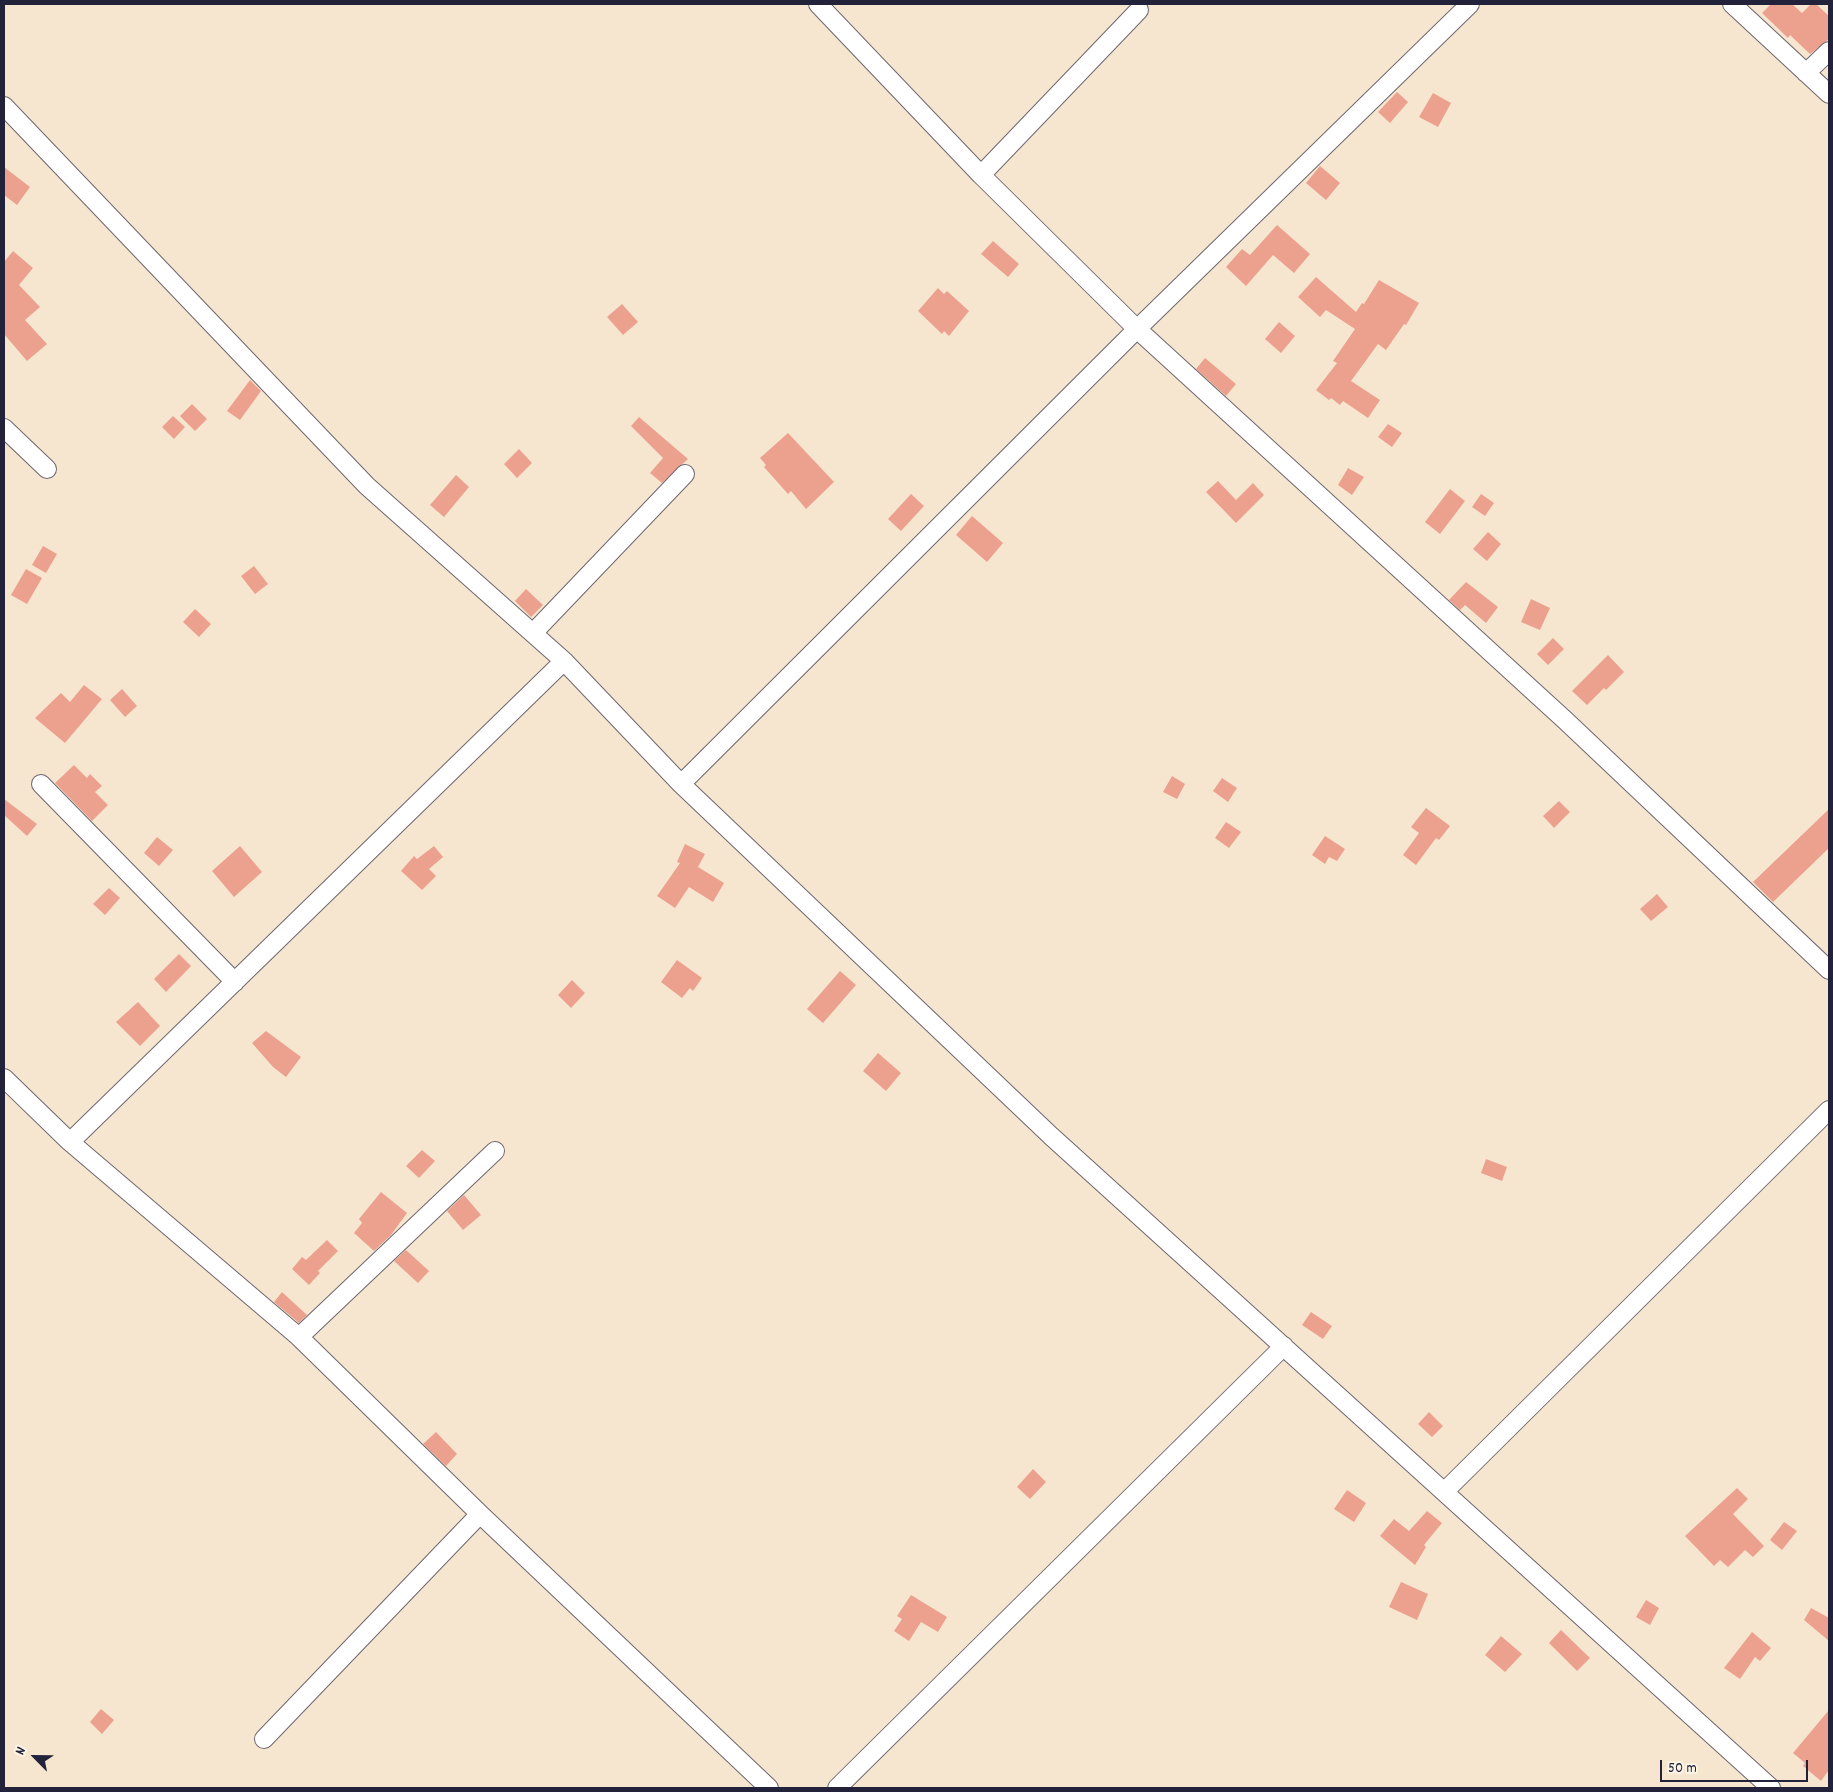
<!DOCTYPE html>
<html>
<head>
<meta charset="utf-8">
<style>
  body { margin:0 }
  #map { position:relative; width:1833px; height:1792px; overflow:hidden; background:#f7e6cf; font-family:Dekko,sans-serif }
  canvas { display:block }
  .frame { position:absolute; inset:0; border:5px solid #22223b; pointer-events:none }
  .north { position:absolute; left:10px; top:1732px; width:50px; height:50px; -webkit-text-stroke:4px #fcf5e5; paint-order:stroke; rotate:293deg; font-size:14px; font-weight:700; line-height:20px; text-align:center; color:#22223b }
  .north::after { content:''; display:block; margin:auto; width:18px; height:22px; background:#22223b; clip-path:polygon(50% 0,100% 100%,50% 72%,0 100%) }
  .scale { position:absolute; left:1660px; top:1760px; width:148px; height:22px; box-sizing:border-box; border:2px solid #22223b; border-top:0; padding-left:6px; font-size:15px; line-height:18px; white-space:nowrap; color:#22223b; -webkit-text-stroke:4px #fcf5e5; paint-order:stroke }
</style>
</head>
<body>
<div id="map">
<canvas width="1833" height="1792"></canvas>
<div class="frame"></div>
<div class="north">N</div>
<div class="scale">50 m</div>
</div>
<script>
const context = document.querySelector('canvas').getContext('2d');
context.lineJoin = 'round';
function paint(path, color) { context.fillStyle = color; context.fill(path, 'evenodd'); }
const toPath = rows => new Path2D(rows.map(r => 'M' + r).join(''));
function trace(path, color, width, dash) { context.strokeStyle = color; context.lineWidth = width; context.lineCap = dash ? 'butt' : 'round'; context.setLineDash(dash || []); context.stroke(path); }
paint(toPath([
  [1771,4,1792,4,1802,13,1811,4,1816,4,1829,16,1829,39,1810,54,1790,35,1788,38,1762,13],
  [1397,92,1408,102,1390,123,1378,112],
  [1433,93,1451,103,1438,127,1419,117],
  [1320,166,1340,183,1326,200,1306,183],
  [4,167,30,187,17,205,4,195],
  [1277,225,1310,254,1294,273,1273,255,1246,286,1226,267,1242,249,1250,255],
  [993,241,1019,264,1008,277,981,254],
  [13,251,33,268,19,285,40,307,25,320,47,344,27,361,4,334,4,262],
  [1316,277,1356,312,1362,303,1364,304,1379,280,1419,303,1406,325,1404,324,1386,350,1378,344,1351,381,1380,400,1368,418,1343,401,1340,405,1331,398,1329,400,1316,390,1337,363,1333,361,1355,329,1326,310,1320,317,1298,297],
  [938,288,944,294,947,291,969,311,949,336,944,331,942,334,918,311],
  [622,304,638,322,623,335,607,317],
  [1279,322,1295,336,1281,353,1265,339],
  [1205,358,1236,384,1226,396,1196,369],
  [250,380,261,391,240,420,227,411],
  [192,404,207,419,195,431,180,416],
  [173,416,185,427,174,439,162,427],
  [639,417,688,459,662,483,650,473,663,458,631,426],
  [1388,424,1402,433,1392,447,1378,437],
  [788,433,834,482,806,509,791,491,788,494,764,467,766,465,760,458],
  [519,449,532,463,517,478,504,464],
  [1348,468,1364,477,1352,495,1338,485],
  [456,475,469,487,444,517,430,505],
  [1218,481,1236,500,1253,483,1264,495,1236,523,1206,492],
  [1450,489,1465,501,1440,534,1425,522],
  [911,494,924,506,901,531,888,519],
  [1481,494,1494,503,1485,516,1472,507],
  [972,516,1003,543,987,562,956,535],
  [1488,532,1501,544,1487,561,1473,549],
  [43,546,57,554,46,573,32,565],
  [254,566,268,584,255,594,241,576],
  [26,569,42,578,27,604,11,595],
  [1466,582,1498,607,1486,623,1465,605,1460,610,1449,600],
  [526,589,543,605,531,617,515,601],
  [1531,599,1550,608,1540,630,1521,622],
  [195,609,211,624,199,637,183,622],
  [1553,638,1564,649,1548,665,1537,654],
  [1608,655,1624,672,1606,690,1604,688,1587,705,1572,691],
  [84,685,102,699,65,743,35,718,61,693,70,702],
  [122,689,137,706,125,717,110,700],
  [74,765,87,778,90,774,102,786,95,792,108,805,92,821,55,783],
  [1172,776,1185,784,1177,799,1163,792],
  [1222,778,1237,788,1228,802,1213,791],
  [4,799,37,824,27,836,4,815],
  [1559,801,1570,812,1554,828,1543,816],
  [1426,808,1450,826,1439,840,1436,838,1416,865,1403,855,1419,833,1411,827],
  [1829,809,1829,848,1773,902,1753,882],
  [1226,822,1241,832,1229,848,1215,838],
  [1325,836,1345,849,1337,861,1329,857,1325,864,1312,855],
  [157,837,173,850,159,866,144,853],
  [685,844,705,854,698,867,724,883,713,902,689,887,675,908,657,896,680,863,677,862],
  [240,846,262,872,234,897,212,871],
  [434,846,443,857,429,869,436,876,422,890,401,871,414,856,417,859],
  [109,888,120,898,105,915,93,904],
  [1657,894,1668,907,1651,921,1640,909],
  [179,954,191,966,166,992,154,979],
  [677,960,702,978,693,991,690,988,682,998,661,982],
  [840,971,856,985,823,1023,807,1009],
  [572,980,585,993,571,1008,558,995],
  [138,1002,160,1026,140,1046,116,1022],
  [266,1031,301,1057,286,1077,273,1067,252,1043],
  [878,1053,901,1073,886,1091,863,1071],
  [422,1150,435,1161,419,1178,406,1166],
  [1486,1159,1507,1167,1502,1181,1481,1173],
  [381,1192,407,1213,391,1235,374,1251,354,1233,362,1223,359,1219],
  [464,1195,481,1215,463,1230,447,1211],
  [327,1240,338,1251,318,1271,320,1273,309,1285,292,1269,302,1257,306,1260],
  [406,1250,429,1271,418,1283,394,1261],
  [282,1292,307,1315,299,1323,274,1302],
  [1311,1312,1332,1326,1323,1339,1302,1325],
  [1429,1412,1443,1426,1432,1437,1418,1424],
  [436,1432,457,1454,446,1466,423,1444],
  [1033,1469,1046,1482,1030,1499,1017,1487],
  [1737,1488,1748,1499,1733,1514,1764,1546,1753,1557,1745,1550,1728,1567,1720,1560,1714,1566,1685,1536],
  [1347,1490,1366,1503,1354,1522,1334,1509],
  [1427,1511,1442,1523,1424,1545,1426,1547,1415,1565,1380,1536,1394,1519,1409,1531],
  [1784,1522,1797,1531,1782,1550,1770,1540],
  [1401,1582,1428,1594,1417,1620,1389,1607],
  [911,1595,947,1617,938,1632,921,1622,909,1641,894,1631,902,1619,897,1616],
  [1646,1600,1659,1608,1650,1625,1636,1617],
  [1811,1608,1829,1618,1829,1641,1804,1620],
  [1561,1630,1590,1658,1577,1671,1549,1643],
  [1752,1632,1771,1648,1760,1661,1755,1657,1740,1679,1724,1668],
  [1501,1636,1522,1654,1505,1672,1485,1655],
  [101,1709,114,1720,102,1734,90,1722],
  [1829,1710,1829,1770,1821,1781,1803,1766,1805,1763,1793,1753]
]), '#eca18e');
const minor = toPath([
  [818,4,981,175,1137,329,1566,721,1829,970],
  [1732,4,1829,94],
  [1806,73,1829,51],
  [4,106,367,486,564,661,681,784,1051,1136,1771,1788],
  [981,175,1139,10],
  [4,428,47,469],
  [533,633,685,474],
  [41,784,235,982],
  [681,784,1137,329,1470,4],
  [4,1078,70,1142,299,1337,480,1514,769,1788],
  [70,1142,564,661],
  [299,1337,495,1151],
  [1445,1491,1829,1110],
  [264,1739,480,1514],
  [837,1788,1284,1346]
]);
trace(minor, '#6d676f', 20);
trace(minor, '#fff', 18);
</script>
</body>
</html>
